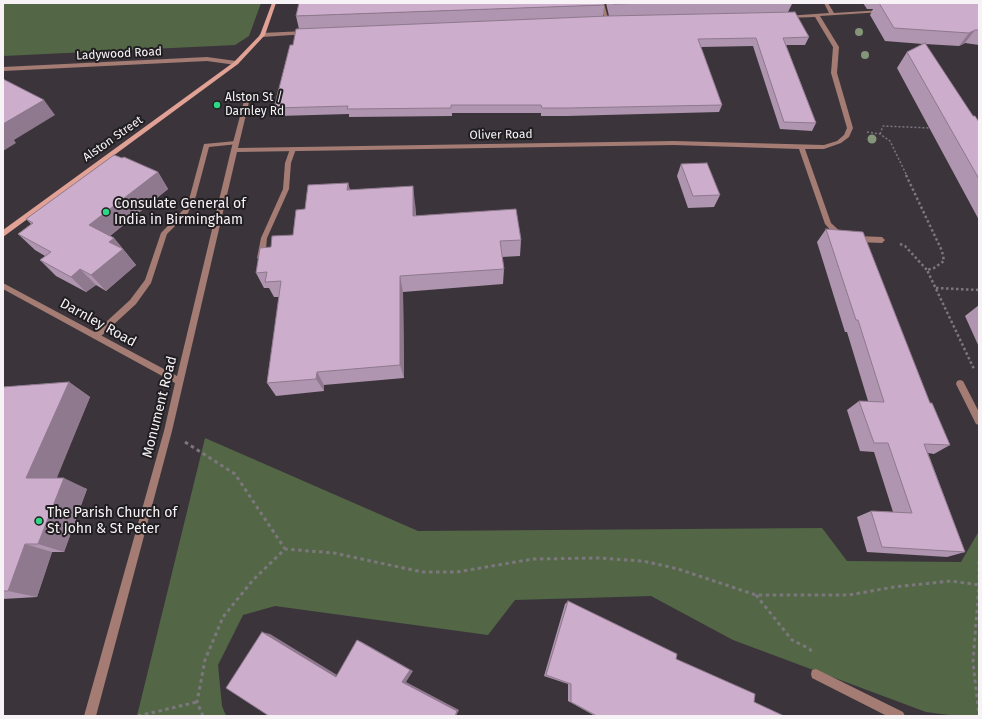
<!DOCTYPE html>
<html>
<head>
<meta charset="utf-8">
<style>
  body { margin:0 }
  #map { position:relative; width:982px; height:719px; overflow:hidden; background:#3b353b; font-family:"Fira Sans",sans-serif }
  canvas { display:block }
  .frame { position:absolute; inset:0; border:4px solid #f6f2f6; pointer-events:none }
</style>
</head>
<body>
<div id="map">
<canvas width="982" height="719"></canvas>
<div class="frame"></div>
</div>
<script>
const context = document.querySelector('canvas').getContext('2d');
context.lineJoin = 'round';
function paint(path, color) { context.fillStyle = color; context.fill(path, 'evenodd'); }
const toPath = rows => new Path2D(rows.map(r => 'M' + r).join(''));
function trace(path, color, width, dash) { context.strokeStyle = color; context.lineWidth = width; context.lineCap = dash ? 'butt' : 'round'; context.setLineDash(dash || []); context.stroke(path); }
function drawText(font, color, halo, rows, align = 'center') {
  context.font = font + ' "Fira Sans",sans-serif'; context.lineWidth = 4; context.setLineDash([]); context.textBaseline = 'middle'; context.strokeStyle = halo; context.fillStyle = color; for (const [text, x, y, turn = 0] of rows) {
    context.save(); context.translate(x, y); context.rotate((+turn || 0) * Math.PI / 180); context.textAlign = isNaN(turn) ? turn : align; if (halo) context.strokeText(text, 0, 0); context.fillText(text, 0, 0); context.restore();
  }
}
paint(toPath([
  [3,3,261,3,249,36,235,45,3,56],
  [205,438,418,531,822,528,847,561,961,562,979,531,979,716,957,716,926,712,733,640,651,596,515,600,488,635,275,606,243,615,218,665,222,706,226,716,137,716]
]), '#536747');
trace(toPath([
  [3,5,5,3],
  [867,132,880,134,890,141,907,176],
  [880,134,883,126,931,128]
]), '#7c777c', 1.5, [2, 2]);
trace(toPath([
  [906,175,942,251,944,261,934,268,927,270,974,369],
  [900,244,905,246,927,270],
  [936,288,979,290]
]), '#7c777c', 2.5, [2.5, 2.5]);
trace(toPath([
  [185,442,235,474,285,549],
  [979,561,979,585,973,662,979,715],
  [756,595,792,640,810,649,812,654],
  [138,716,197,702],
  [203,716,197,702,205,660,223,617,253,580,285,549,334,553,422,572,457,572,533,559,599,558,643,561,678,569,756,595,849,595,894,587,951,581,979,585]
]), '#7c777c', 3, [3.5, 3.5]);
paint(toPath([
  [236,141,239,143,238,144,209,147,196,196,188,213,167,234,151,283,136,304,99,338,93,338,92,336,93,334,130,300,145,280,161,233,183,210,190,196,204,144,236,141],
  [293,147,296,149,291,163,289,189,267,238,265,258,261,261,257,258,261,238,283,189,285,163,290,149,293,147]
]), '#a47c73');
paint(toPath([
  [600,3,604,3,609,22,605,21,600,3],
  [824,3,828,3,834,13,882,10,884,11,882,12,820,16,839,47,837,73,853,128,849,137,841,143,824,149,805,149,831,223,844,235,841,238,835,235,825,224,799,149,674,145,237,152,172,431,96,716,84,716,164,431,175,383,3,289,3,283,177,376,231,150,244,101,249,102,238,148,674,141,824,145,837,141,844,135,847,128,831,73,833,47,815,17,786,18,784,17,786,16,829,13,824,3],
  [305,31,308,33,307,34,262,37,259,35,262,33,305,31],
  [207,57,236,61,239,63,236,65,207,61,3,71,3,67,207,57],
  [857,236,882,237,885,240,882,243,857,242,854,239,857,236],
  [960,380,963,381,979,412,979,425,976,424,956,384,957,381,960,380],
  [816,669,903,712,905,716,887,716,812,678,811,674,812,670,816,669]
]), '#a47c73');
paint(toPath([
  [272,3,276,3,265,35,238,64,3,237,3,230,234,62,260,35,272,3]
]), '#e1a194');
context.fillStyle = '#849579';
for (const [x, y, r] of [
  [859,32,4],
  [865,55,4],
  [872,139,4.5]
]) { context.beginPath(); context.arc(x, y, r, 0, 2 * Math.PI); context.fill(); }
paint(toPath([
  [606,3,823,3,823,4,792,4,788,12,809,37,805,45,786,45,816,123,812,131,780,129,753,46,701,47,722,105,719,112,567,116,541,116,541,113,452,113,452,116,349,117,349,114,278,116,274,108,293,45,299,29,296,16,604,5,603,16,609,16],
  [863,3,979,3,979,45,965,43,959,46,925,44,973,116,979,122,979,220,897,68,907,52,923,44,885,41,870,15,873,9,867,9],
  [122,158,158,172,168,189,110,236,114,238,136,265,106,291,96,285,86,292,56,276,40,260,45,256,35,250,18,234,31,224,26,219],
  [681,164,720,195,714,207,688,208,677,176],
  [348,183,350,190,415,203,416,216,521,240,520,256,502,257,504,269,503,284,403,292,404,378,324,385,324,391,276,396,267,383,279,297,274,297,269,288,264,288,256,273,271,247,293,235,305,209],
  [826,229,930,403,950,445,934,454,928,453,965,552,947,557,867,552,857,517,871,511,893,512,874,452,860,451,847,410,859,401,868,401,847,332,845,332,817,242],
  [979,305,979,347,965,316],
  [69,382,90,397,56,478,87,489,64,552,52,552,37,597,3,599,3,387],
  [568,601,676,659,754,702,784,716,595,716,568,701,568,684,544,676,565,604]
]), '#af95af');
paint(toPath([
  [975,30,965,43,959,46,969,33],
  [44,100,55,115,14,140,16,143,3,151,3,124],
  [158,172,168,189,103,241,89,225],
  [348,183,352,200,347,190],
  [413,186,415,203,416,232,413,216],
  [114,238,136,265,106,291,91,275,109,242],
  [80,269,96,285,86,292,71,277],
  [400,276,403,292,404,378,400,365],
  [317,372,324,385,324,391,316,379],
  [69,382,90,397,52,490,26,478],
  [64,478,87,489,64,552,38,544],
  [25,544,52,552,37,597,8,591],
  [262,632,270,634,342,678,336,677],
  [357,640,362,642,413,671,406,682,459,710,456,716,402,682]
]), '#8f798e');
const building = toPath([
  [299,3,604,3,604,5,296,16,299,3],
  [612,3,651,3,613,4,612,3],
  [879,3,979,3,979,30,975,30,969,33,894,28,879,3],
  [795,12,809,37,783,38,816,123,784,122,756,38,698,39,722,105,568,108,542,108,541,105,451,105,451,108,347,109,348,106,274,108,290,45,293,45,296,29,608,16,795,12],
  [925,43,973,116,975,116,979,122,979,179,907,52,925,43],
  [3,79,44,100,3,124,3,79],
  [114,155,122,158,124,157,158,172,89,225,114,238,109,242,123,249,91,275,80,269,71,277,40,260,51,252,18,234,33,223,26,219,114,155],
  [707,163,720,195,693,196,681,164,707,163],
  [348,183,347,190,413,186,413,216,516,209,521,240,500,241,504,269,400,276,400,365,317,372,316,379,267,383,281,281,265,282,267,272,256,273,260,248,271,247,272,236,293,235,296,210,305,209,308,185,348,183],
  [826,229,863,232,930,403,932,403,950,445,924,444,965,552,882,547,871,511,912,513,888,443,874,443,859,401,884,402,858,320,856,320,826,229],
  [69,382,26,478,64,478,38,544,25,544,8,591,3,591,3,387,69,382],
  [568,601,677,654,676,659,755,694,754,702,784,716,597,716,571,702,571,684,546,675,568,601],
  [262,632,336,677,357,640,410,670,402,682,457,711,455,716,269,716,226,688,262,632]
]);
paint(building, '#ccadcb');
trace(building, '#8f798e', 1);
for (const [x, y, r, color] of [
  [217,105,4,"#2cd884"],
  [106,212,4,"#2cd884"],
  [39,521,4,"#2cd884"]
]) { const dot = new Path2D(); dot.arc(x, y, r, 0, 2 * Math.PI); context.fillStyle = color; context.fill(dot); trace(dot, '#201e20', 1.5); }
drawText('12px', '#f6f2f6', '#201e20', [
  ["Ladywood Road",119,54,-3],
  ["Oliver Road",501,135,-1],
  ["Alston Street",113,139,-35]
]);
drawText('12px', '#f6f2f6', '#201e20', [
  ["Alston St /",225,98],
  ["Darnley Rd",225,112]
], 'left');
drawText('14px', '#f6f2f6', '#201e20', [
  ["Consulate General of",114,204],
  ["India in Birmingham",114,220],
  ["The Parish Church of",47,513],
  ["St John & St Peter",47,529]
], 'left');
drawText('14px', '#f6f2f6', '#201e20', [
  ["Darnley Road",98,323,29],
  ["Monument Road",160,407,-76]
]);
</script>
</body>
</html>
